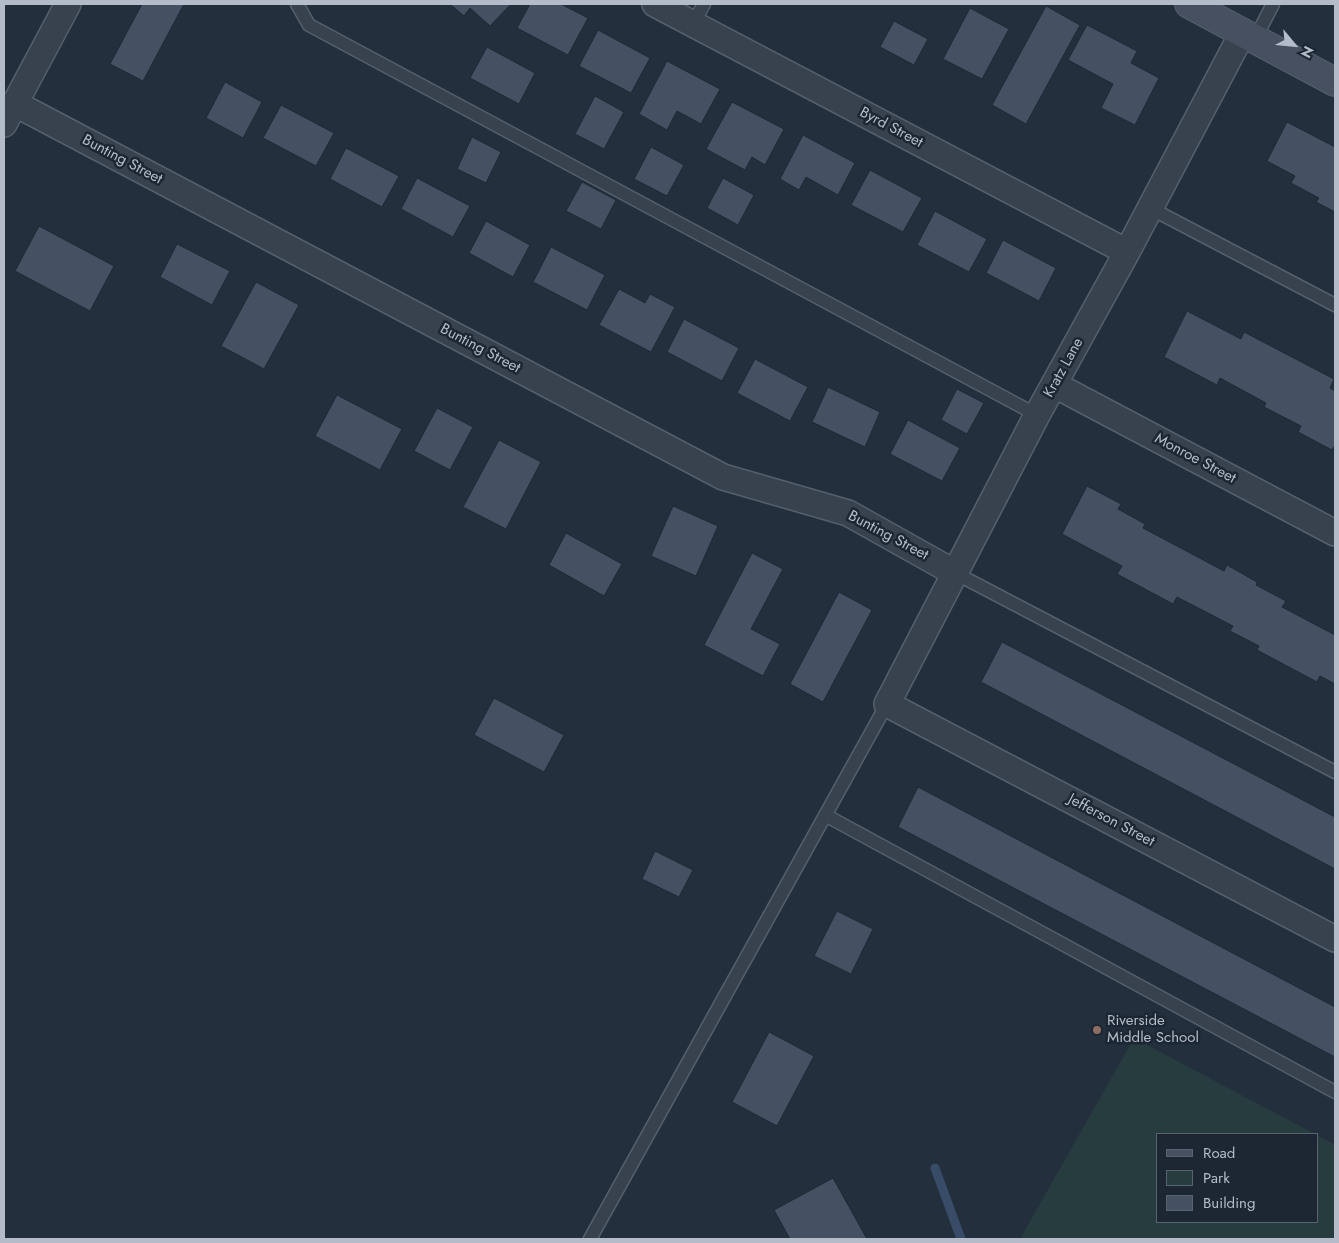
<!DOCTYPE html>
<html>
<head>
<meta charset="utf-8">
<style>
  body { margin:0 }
  #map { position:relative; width:1339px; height:1243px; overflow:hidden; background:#242f3e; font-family:Jost,sans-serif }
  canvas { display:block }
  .frame { position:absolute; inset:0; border:5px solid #b4bcc9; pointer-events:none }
  .legend { position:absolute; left:1156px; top:1133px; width:162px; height:90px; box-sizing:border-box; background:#1d2633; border:1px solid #59626f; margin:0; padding:6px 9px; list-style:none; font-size:15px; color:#b4bcc9 }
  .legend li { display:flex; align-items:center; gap:10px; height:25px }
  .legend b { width:25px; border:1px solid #59626f }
  .north { position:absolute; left:1269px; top:20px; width:50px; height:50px; -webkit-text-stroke:4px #1d2633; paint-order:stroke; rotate:118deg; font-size:14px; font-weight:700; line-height:20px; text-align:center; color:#b4bcc9 }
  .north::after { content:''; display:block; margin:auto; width:18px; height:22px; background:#b4bcc9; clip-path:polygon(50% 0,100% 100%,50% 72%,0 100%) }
</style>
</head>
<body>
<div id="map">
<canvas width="1339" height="1243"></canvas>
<div class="frame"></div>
<ul class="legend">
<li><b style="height:6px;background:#465061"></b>Road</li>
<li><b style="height:14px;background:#263c3f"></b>Park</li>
<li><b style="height:14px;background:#455162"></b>Building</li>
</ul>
<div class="north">N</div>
</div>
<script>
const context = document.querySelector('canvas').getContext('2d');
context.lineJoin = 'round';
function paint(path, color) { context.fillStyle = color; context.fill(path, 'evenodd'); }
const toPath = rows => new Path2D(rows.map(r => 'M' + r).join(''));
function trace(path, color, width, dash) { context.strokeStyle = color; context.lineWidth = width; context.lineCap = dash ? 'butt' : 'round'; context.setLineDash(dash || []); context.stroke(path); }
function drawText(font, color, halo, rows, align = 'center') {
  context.font = font + ' Jost,sans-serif'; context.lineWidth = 5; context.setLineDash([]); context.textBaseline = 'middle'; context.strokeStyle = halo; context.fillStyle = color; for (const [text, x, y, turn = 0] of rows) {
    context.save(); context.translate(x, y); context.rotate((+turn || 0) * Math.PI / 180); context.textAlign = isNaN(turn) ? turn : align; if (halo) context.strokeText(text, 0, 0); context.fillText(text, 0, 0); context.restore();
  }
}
paint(toPath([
  [1134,1038,1315,1134,1158,1134,1158,1222,1318,1222,1318,1136,1335,1145,1335,1239,1020,1239]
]), '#263c3f');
trace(toPath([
  [935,1168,961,1239]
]), '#394c67', 9);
const building = toPath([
  [142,4,184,4,143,81,110,64,142,4],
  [450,4,511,4,490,26,470,8,464,16,450,4],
  [530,4,561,4,588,18,568,55,517,28,530,4],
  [1046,6,1080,25,1026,124,992,105,1046,6],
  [970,8,1009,29,982,79,943,59,970,8],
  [894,21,928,39,914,65,880,47,894,21],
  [1087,25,1137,51,1131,63,1159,78,1135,125,1101,108,1113,84,1068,60,1087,25],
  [598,30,650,58,631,93,579,66,598,30],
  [487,47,535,73,519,104,470,78,487,47],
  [667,61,720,89,701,124,677,111,667,130,639,114,667,61],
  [225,82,262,102,243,138,206,118,225,82],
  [595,96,624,112,604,149,575,134,595,96],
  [732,102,784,129,765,165,752,157,745,170,706,149,732,102],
  [281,105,334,133,316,166,263,138,281,105],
  [1287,122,1335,147,1335,212,1316,202,1319,198,1291,183,1295,176,1267,161,1287,122],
  [803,135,855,163,838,195,806,177,799,190,780,179,803,135],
  [472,137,501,152,486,183,457,169,472,137],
  [651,147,684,165,667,196,634,179,651,147],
  [346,148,399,176,382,207,330,179,346,148],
  [870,170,922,198,903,232,851,205,870,170],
  [417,178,470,206,453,237,401,209,417,178],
  [723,178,754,195,738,225,707,208,723,178],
  [582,182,616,200,601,229,566,211,582,182],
  [935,211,987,239,969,272,917,245,935,211],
  [486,221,530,245,513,277,469,253,486,221],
  [39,226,114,266,90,311,15,271,39,226],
  [1003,240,1056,268,1039,301,986,273,1003,240],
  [177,244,230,271,212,305,160,277,177,244],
  [551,247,605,275,587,310,533,282,551,247],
  [256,282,299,305,264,369,221,346,256,282],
  [619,289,645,303,650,294,675,307,651,352,599,325,619,289],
  [1187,311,1241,339,1244,332,1334,379,1330,388,1335,391,1335,445,1332,450,1298,432,1301,426,1264,407,1266,403,1220,378,1217,385,1164,357,1187,311],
  [684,319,739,348,722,381,667,352,684,319],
  [755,359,808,387,790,421,737,393,755,359],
  [828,387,880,412,865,447,812,422,828,387],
  [957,389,984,403,967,434,941,420,957,389],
  [337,395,402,429,380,470,315,436,337,395],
  [437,408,473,427,450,470,414,451,437,408],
  [908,420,960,448,942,481,890,454,908,420],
  [499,440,541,462,506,529,463,507,499,440],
  [1087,486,1121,504,1118,509,1145,524,1143,528,1224,571,1227,565,1257,582,1256,585,1286,601,1282,607,1335,635,1335,684,1320,676,1317,682,1257,650,1259,646,1230,631,1233,626,1177,597,1173,604,1117,574,1122,566,1062,534,1087,486],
  [673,506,718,526,696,576,651,556,673,506],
  [566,533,622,564,604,596,549,565,566,533],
  [752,553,783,569,751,629,780,644,763,676,704,645,752,553],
  [839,592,872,610,823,702,790,684,839,592],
  [1002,642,1335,817,1335,869,981,682,1002,642],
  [494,698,564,735,544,772,474,735,494,698],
  [918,787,1335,1007,1335,1057,898,827,918,787],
  [655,851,693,870,679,897,642,879,655,851],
  [837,911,873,929,851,974,814,956,837,911],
  [769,1032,814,1056,777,1126,732,1102,769,1032],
  [833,1178,867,1239,790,1239,774,1210,833,1178]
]);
paint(building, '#455162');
trace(building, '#1f2835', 1);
const lane = toPath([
  [297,4,309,25,1037,415],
  [693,24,704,4],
  [1255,39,1273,4],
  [1150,208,1335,305],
  [955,573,1335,772],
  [825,815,1335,1092],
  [590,1239,887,704]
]);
const street = toPath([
  [655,4,1127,252],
  [1243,32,1127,252,1037,415,887,704,1335,939],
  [14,103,723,477,848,513,955,573],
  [4,124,68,4],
  [1055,385,1335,533]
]);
const secondary = toPath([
  [1189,4,1335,82]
]);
trace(lane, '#565f6c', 15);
trace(street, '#565f6c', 28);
trace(secondary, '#565f6c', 30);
trace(lane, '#38414e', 12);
trace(street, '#38414e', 25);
trace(secondary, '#465061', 28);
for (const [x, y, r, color] of [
  [1097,1030,5,"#8d6e63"]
]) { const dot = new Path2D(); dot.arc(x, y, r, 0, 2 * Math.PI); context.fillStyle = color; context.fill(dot); trace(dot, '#1d2633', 2); }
drawText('15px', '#b4bcc9', '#1d2633', [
  ["Byrd Street",891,128,28],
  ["Bunting Street",122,160,28],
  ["Bunting Street",480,349,28],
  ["Kratz Lane",1064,368,-61],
  ["Monroe Street",1195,459,28],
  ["Bunting Street",888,536,28],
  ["Jefferson Street",1111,821,28]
]);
drawText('15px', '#b4bcc9', '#1d2633', [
  ["Riverside",1107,1021],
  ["Middle School",1107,1038]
], 'left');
</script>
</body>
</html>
